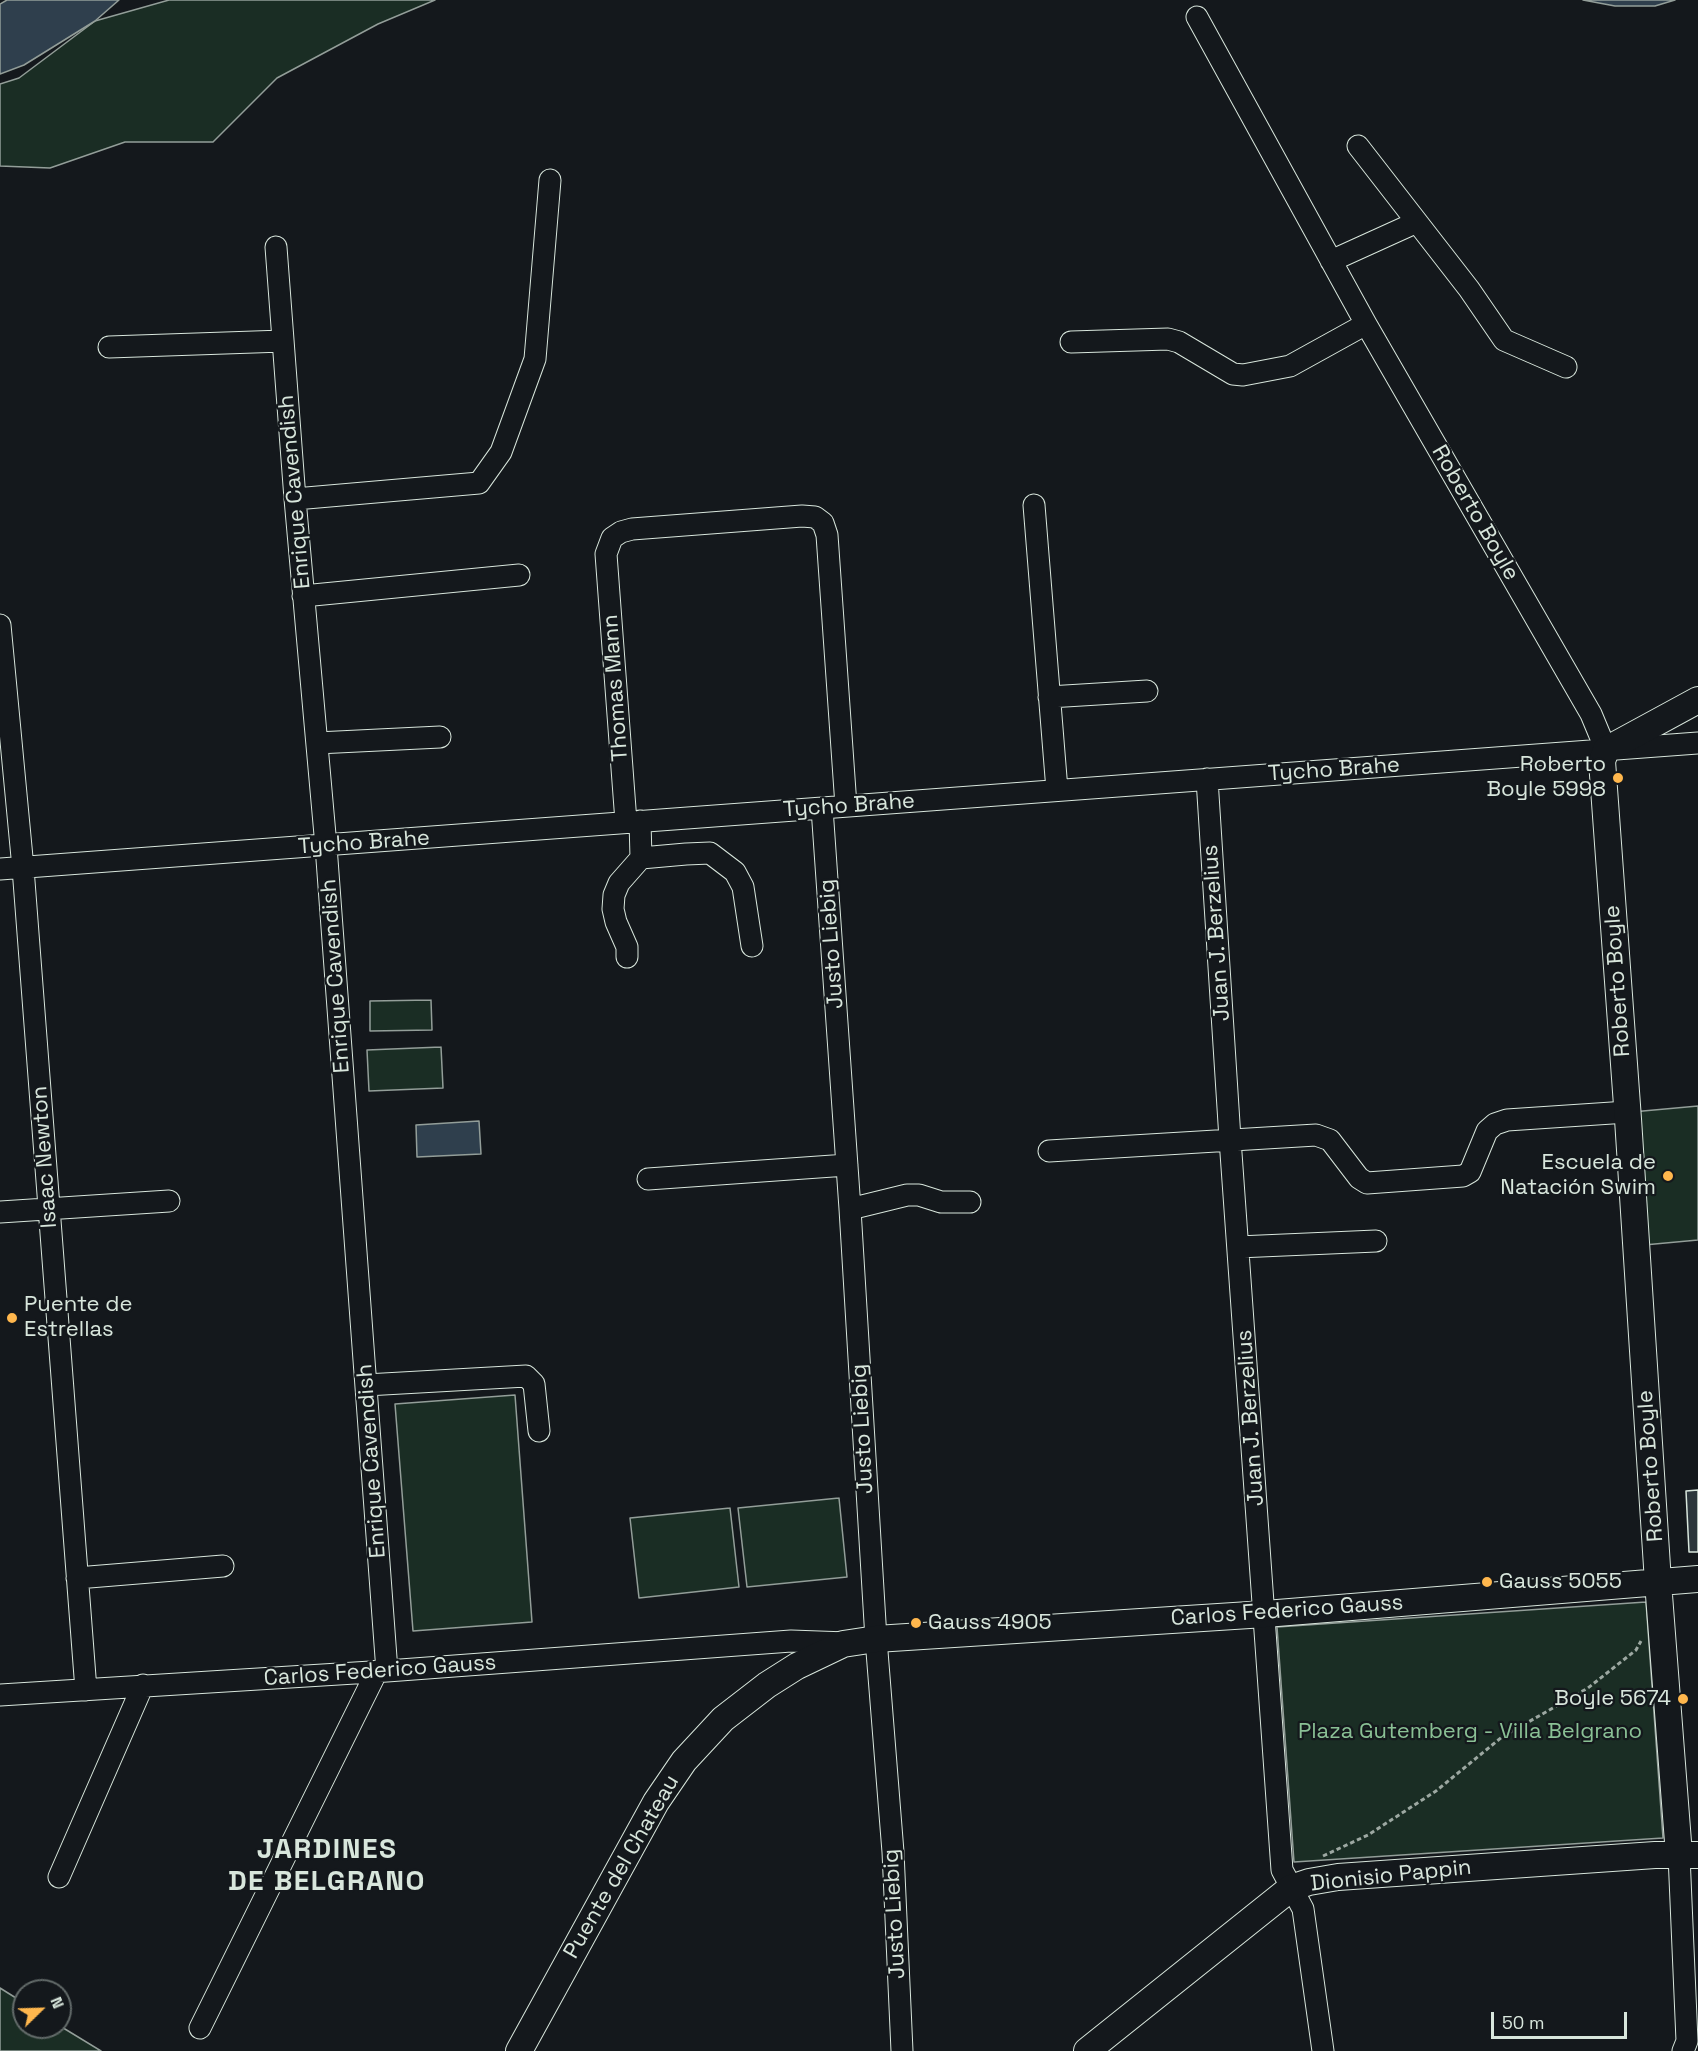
<!DOCTYPE html>
<html>
<head>
<meta charset="utf-8">
<style>
  body { margin:0 }
  #map { position:relative; width:1698px; height:2051px; overflow:hidden; background:#14181c; font-family:"Space Grotesk",sans-serif }
  canvas { display:block }
  .north { position:absolute; left:12px; top:1979px; width:60px; height:60px; box-sizing:border-box; background:#14181c; border:2px solid #626a69; border-radius:50%; rotate:67deg; font-size:16px; font-weight:700; line-height:24px; text-align:center; color:#d8e6dc }
  .north::after { content:''; display:block; margin:auto; width:21px; height:27px; background:#ffb74d; clip-path:polygon(50% 0,100% 100%,50% 72%,0 100%) }
  .scale { position:absolute; left:1491px; top:2012px; width:136px; height:27px; box-sizing:border-box; border:3px solid #d8e6dc; border-top:0; padding-left:8px; font-size:18px; line-height:21px; white-space:nowrap; color:#d8e6dc; -webkit-text-stroke:4px #14181c; paint-order:stroke }
</style>
</head>
<body>
<div id="map">
<canvas width="1698" height="2051"></canvas>
<div class="north">N</div>
<div class="scale">50 m</div>
</div>
<script>
const context = document.querySelector('canvas').getContext('2d');
context.lineJoin = 'round';
function paint(path, color) { context.fillStyle = color; context.fill(path, 'evenodd'); }
const toPath = rows => new Path2D(rows.map(r => 'M' + r).join(''));
function trace(path, color, width, dash) { context.strokeStyle = color; context.lineWidth = width; context.lineCap = dash ? 'butt' : 'round'; context.setLineDash(dash || []); context.stroke(path); }
function drawText(font, color, halo, rows, align = 'center') {
  context.font = font + ' "Space Grotesk",sans-serif'; context.lineWidth = 4.5; context.setLineDash([]); context.textBaseline = 'middle'; context.strokeStyle = halo; context.fillStyle = color; for (const [text, x, y, turn = 0] of rows) {
    context.save(); context.translate(x, y); context.rotate((+turn || 0) * Math.PI / 180); context.textAlign = isNaN(turn) ? turn : align; if (halo) context.strokeText(text, 0, 0); context.fillText(text, 0, 0); context.restore();
  }
}
const green = toPath([
  [169,0,435,0,378,24,277,78,213,142,125,142,50,168,0,166,0,84,19,78,95,21,169,0],
  [431,1000,432,1030,370,1031,370,1001,431,1000],
  [441,1047,443,1088,369,1091,367,1050,441,1047],
  [1698,1106,1698,1240,1644,1245,1632,1112,1698,1106],
  [515,1395,532,1622,413,1631,395,1404,515,1395],
  [839,1498,847,1577,747,1587,738,1508,839,1498],
  [730,1508,739,1587,639,1598,630,1518,730,1508],
  [1646,1602,1663,1838,1294,1862,1277,1627,1646,1602],
  [0,1988,24,2003,24,2027,60,2027,60,2026,101,2051,0,2051,0,1988]
]);
paint(green, '#1a2d24');
trace(green, '#939e99', 1.5);
const water = toPath([
  [7,0,119,0,95,21,24,65,0,74,0,4,7,0],
  [1583,0,1675,0,1655,6,1615,6,1583,0],
  [479,1121,481,1154,417,1157,416,1125,479,1121]
]);
paint(water, '#2f3f4d');
trace(water, '#939e99', 1.5);
const building = toPath([
  [1698,1490,1698,1552,1689,1552,1686,1491,1698,1490]
]);
paint(building, '#2c363c');
trace(building, '#d8e6dc', 1.5);
const minor = toPath([
  [1197,17,1366,324,1591,714,1606,750],
  [1358,146,1469,289,1504,340,1566,367],
  [276,247,295,499,326,846,387,1671],
  [1331,261,1417,222],
  [1071,342,1168,339,1179,342,1233,374,1243,375,1290,366,1366,324],
  [109,347,283,341],
  [295,499,479,483,501,452,535,359,550,180],
  [1034,505,1057,790],
  [303,596,519,575],
  [0,625,23,868,86,1690],
  [1049,697,1147,691],
  [317,743,440,737],
  [1207,779,1230,1139,1282,1870,1303,1909,1323,2051],
  [822,808,850,1209,876,1639,893,1852,902,2051],
  [640,821,641,858],
  [626,822,606,554,612,538,621,532,632,529,802,516,815,517,823,523,827,535,846,806],
  [0,869,1698,743],
  [627,957,627,947,616,922,613,909,614,895,619,883,641,858,686,854,710,853,735,872,743,887,752,946],
  [1049,1151,1316,1135,1330,1140,1359,1178,1367,1183,1463,1176,1470,1172,1487,1131,1495,1124,1507,1120,1627,1112],
  [648,1179,847,1165],
  [850,1209,907,1195,919,1195,941,1202,970,1202],
  [0,1212,169,1201],
  [1238,1247,1376,1241],
  [366,1385,526,1376,534,1384,539,1431],
  [77,1578,223,1566],
  [0,1695,387,1671,791,1641,847,1643],
  [1679,1855,1687,2041,1683,2051],
  [59,1877,143,1685],
  [200,2028,377,1671]
]);
const major = toPath([
  [1679,1855,1658,1582,1628,1119,1602,761,1606,750,1698,700],
  [519,2051,656,1802,684,1761,723,1719,767,1685,797,1666,843,1644,876,1639,1265,1614,1698,1579],
  [1087,2051,1291,1888,1309,1882,1338,1877,1655,1855,1698,1855]
]);
trace(minor, '#d8e6dc', 23);
trace(major, '#d8e6dc', 28);
trace(toPath([
  [1323,1856,1368,1835,1436,1791,1502,1737,1588,1688,1636,1650,1641,1641]
]), '#9da8a2', 3, [4.5, 3]);
trace(minor, '#14181c', 21);
trace(major, '#14181c', 26);
for (const [x, y, r, color] of [
  [1618,778,6,"#ffb74d"],
  [1668,1176,6,"#ffb74d"],
  [12,1318,6,"#ffb74d"],
  [1487,1582,6,"#ffb74d"],
  [916,1623,6,"#ffb74d"],
  [1683,1699,6,"#ffb74d"]
]) { const dot = new Path2D(); dot.arc(x, y, r, 0, 2 * Math.PI); context.fillStyle = color; context.fill(dot); trace(dot, '#14181c', 2); }
drawText('22px', '#d8e6dc', '#14181c', [
  ["Enrique Cavendish",295,492,-95],
  ["Roberto Boyle",1475,513,60],
  ["Thomas Mann",616,688,-94],
  ["Tycho Brahe",1334,770,-4],
  ["Tycho Brahe",849,806,-4],
  ["Tycho Brahe",364,843,-4],
  ["Juan J. Berzelius",1217,933,-94],
  ["Justo Liebig",832,944,-94],
  ["Enrique Cavendish",336,976,-94],
  ["Roberto Boyle",1618,981,-94],
  ["Isaac Newton",45,1157,-94],
  ["Juan J. Berzelius",1251,1418,-94],
  ["Justo Liebig",863,1429,-93],
  ["Enrique Cavendish",372,1461,-94],
  ["Roberto Boyle",1651,1466,-94],
  ["Carlos Federico Gauss",1287,1611,-4],
  ["Carlos Federico Gauss",380,1671,-4],
  ["Puente del Chateau",622,1867,-60],
  ["Dionisio Pappin",1391,1876,-6],
  ["Justo Liebig",895,1914,-93]
]);
drawText('22px', '#d8e6dc', '#14181c', [
  ["Roberto",1606,765],
  ["Boyle 5998",1606,790],
  ["Escuela de",1656,1163],
  ["Natación Swim",1656,1188],
  ["Puente de",24,1305,"left"],
  ["Estrellas",24,1330,"left"],
  ["Gauss 5055",1499,1582,"left"],
  ["Gauss 4905",928,1623,"left"],
  ["Boyle 5674",1671,1699]
], 'right');
drawText('22px', '#8ac095', '#14181c', [
  ["Plaza Gutemberg - Villa Belgrano",1470,1732]
]);
context.letterSpacing = '1.5px';
drawText('bold 28px', '#d8e6dc', '#14181c', [
  ["JARDINES",327,1850],
  ["DE BELGRANO",327,1882]
]);
context.letterSpacing = '0px';
</script>
</body>
</html>
